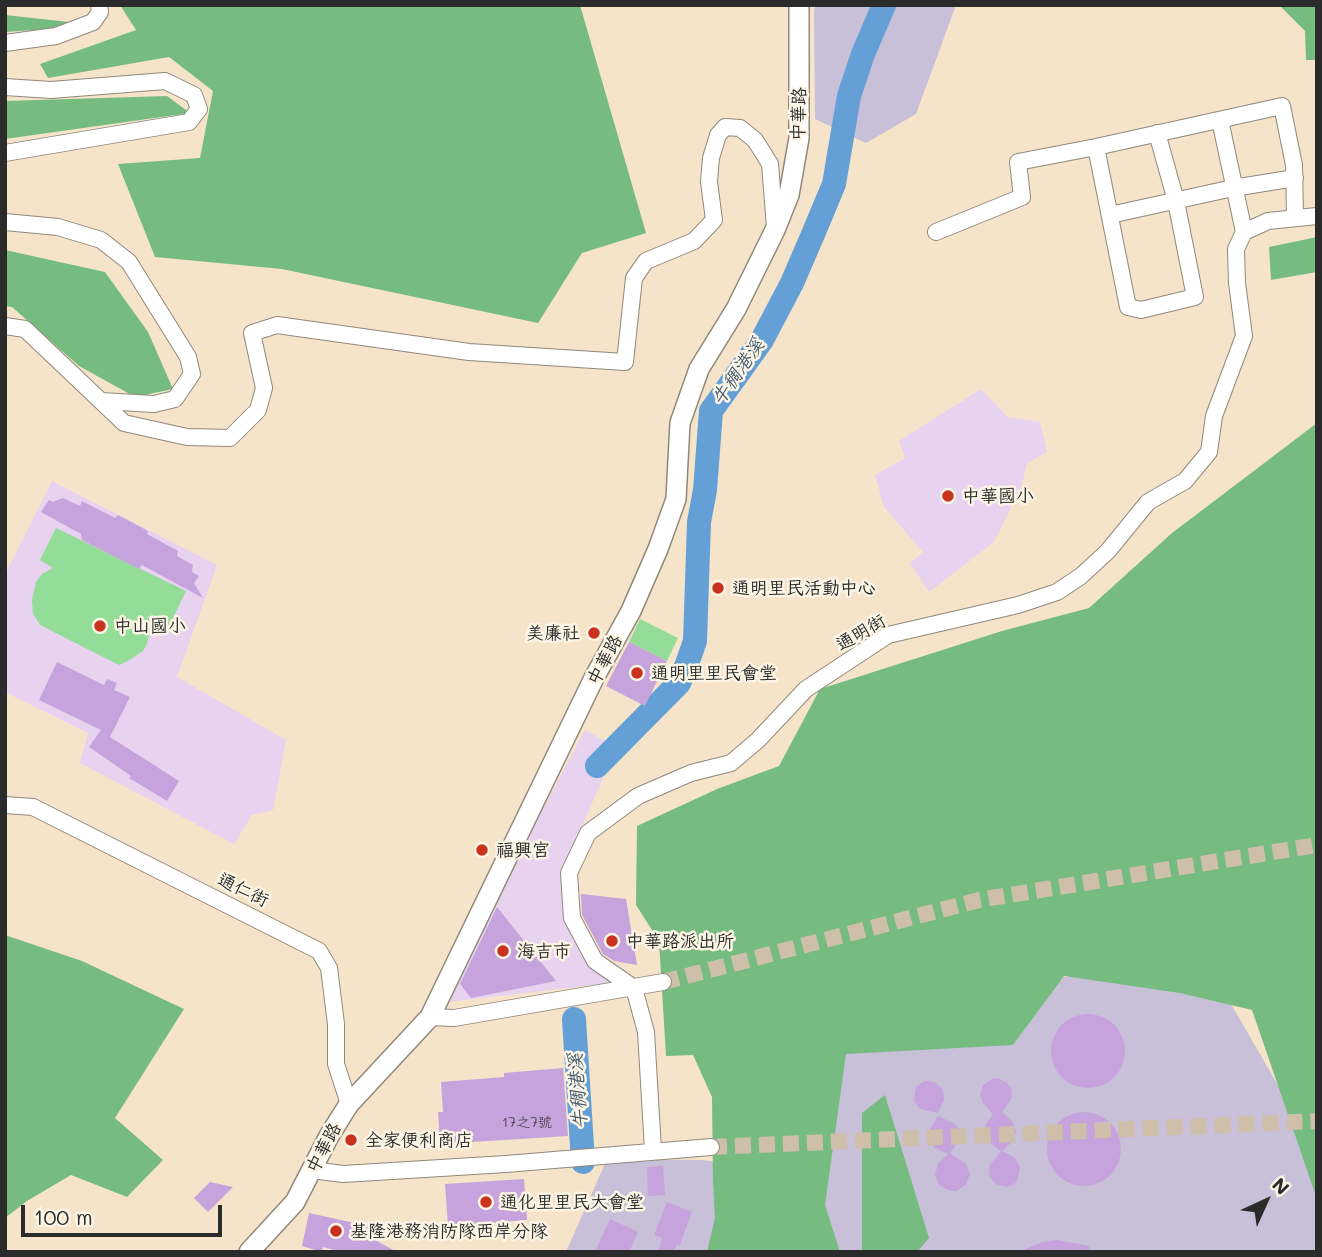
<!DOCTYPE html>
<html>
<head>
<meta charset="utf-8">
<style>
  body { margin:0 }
  #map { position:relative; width:1322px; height:1257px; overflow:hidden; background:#f6e4ca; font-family:Mali,sans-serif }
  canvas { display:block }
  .frame { position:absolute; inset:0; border:7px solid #2b2b2b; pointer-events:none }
  .north { position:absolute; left:1231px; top:1166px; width:70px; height:70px; -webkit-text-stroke:5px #fcf5e5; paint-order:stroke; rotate:45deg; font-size:19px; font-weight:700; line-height:28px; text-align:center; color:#2b2b2b }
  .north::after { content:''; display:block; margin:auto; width:24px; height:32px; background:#2b2b2b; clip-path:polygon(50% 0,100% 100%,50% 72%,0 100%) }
  .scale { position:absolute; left:21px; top:1205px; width:201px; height:32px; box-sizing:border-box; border:4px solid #2b2b2b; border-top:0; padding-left:9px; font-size:21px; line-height:24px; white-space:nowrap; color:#2b2b2b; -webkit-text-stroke:5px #fcf5e5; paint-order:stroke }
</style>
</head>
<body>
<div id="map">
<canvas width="1322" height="1257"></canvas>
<div class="frame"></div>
<div class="north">N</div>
<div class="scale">100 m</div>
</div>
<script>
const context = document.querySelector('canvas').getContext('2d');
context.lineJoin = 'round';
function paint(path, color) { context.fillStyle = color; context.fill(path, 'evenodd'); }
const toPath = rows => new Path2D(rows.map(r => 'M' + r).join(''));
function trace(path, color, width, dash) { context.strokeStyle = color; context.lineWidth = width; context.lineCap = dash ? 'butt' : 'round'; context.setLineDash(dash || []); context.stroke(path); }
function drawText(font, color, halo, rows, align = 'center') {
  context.font = font + ' Mali,"LXGW WenKai TC",sans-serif'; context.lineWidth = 5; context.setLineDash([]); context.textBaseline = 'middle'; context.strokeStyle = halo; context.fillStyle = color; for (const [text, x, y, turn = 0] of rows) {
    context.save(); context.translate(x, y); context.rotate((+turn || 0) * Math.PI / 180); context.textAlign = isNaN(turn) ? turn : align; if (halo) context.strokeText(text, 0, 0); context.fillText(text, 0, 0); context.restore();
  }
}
paint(toPath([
  [981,389,1008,417,1040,422,1047,452,1027,463,1022,485,994,542,929,592,910,563,923,552,884,507,875,475,905,458,899,441],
  [52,481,217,565,177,677,286,740,273,810,252,815,234,844,80,763,88,733,5,692,5,575],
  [585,730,616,747,562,874,566,920,618,982,440,1003]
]), '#e7d2ef');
paint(toPath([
  [816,5,956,5,916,114,866,143,815,119,814,10],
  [1208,964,1317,1153,1317,1252,566,1252,607,1159,703,1160,774,1170,806,1001]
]), '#c8bfd8');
paint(toPath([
  [56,528,186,591,169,626,148,616,151,627,147,644,143,651,128,661,119,665,40,625,33,614,32,600,36,582,42,574,53,568,40,560],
  [640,619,678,638,667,661,629,642]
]), '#93dd98');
paint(toPath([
  [120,5,580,5,646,233,582,253,538,323,282,269,155,257,118,164,200,158,213,91,169,57,48,78,40,64,136,30],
  [1279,5,1317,5,1317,60,1306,60,1305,31],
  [5,15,69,22,50,29,5,32],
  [167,96,190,113,5,139,5,101],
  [1317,237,1317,272,1271,280,1269,247],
  [5,250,105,272,148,332,173,389,135,397,79,366,12,307,5,306],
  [1317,423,1317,1199,1252,1010,1180,993,1064,976,1013,1045,846,1054,825,1205,840,1252,707,1252,715,1218,713,1181,712,1097,693,1055,666,1056,659,941,636,905,637,826,717,789,779,766,820,689,1002,631,1089,608,1172,533],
  [5,935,82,961,184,1009,115,1118,163,1160,127,1197,71,1175,27,1201,5,1218],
  [885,1095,929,1238,917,1252,862,1252,862,1113]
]), '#76bc80');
trace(toPath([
  [597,766,679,683,687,664,695,641,699,522,705,490,711,411,762,340,792,283,814,232,834,184,849,96,863,54,884,5],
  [574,1019,583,1162]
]), '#64a0d5', 24);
paint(toPath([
  [63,498,80,506,82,501,115,518,118,515,148,531,147,534,178,551,177,556,193,565,192,572,199,576,194,583,203,598,142,565,139,569,82,540,81,534,41,512,49,500,53,502],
  [629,642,667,661,645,706,606,686],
  [57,662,104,685,107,679,117,683,114,690,130,697,110,737,179,781,167,801,129,778,131,776,89,747,101,730,39,700],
  [581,894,626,899,637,965,614,961,603,954,582,915],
  [497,907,556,981,471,998,460,984],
  '1051 1051a37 37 0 1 1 74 0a37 37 0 1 1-74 0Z',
  [563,1068,568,1136,440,1144,438,1112,443,1112,441,1082,504,1077,504,1073],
  [998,1078,1007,1083,1011,1087,1012,1098,1002,1112,1012,1121,1016,1131,1013,1141,1002,1151,1015,1158,1020,1167,1017,1182,1008,1187,997,1185,990,1177,989,1166,1001,1151,990,1143,985,1134,986,1124,993,1114,984,1104,980,1095,983,1085,992,1079],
  [925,1081,935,1082,943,1090,944,1100,938,1113,920,1109,914,1101,916,1087],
  '1047 1149a37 37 0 1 1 74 0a37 37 0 1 1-74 0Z',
  [938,1116,955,1124,960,1133,958,1142,950,1153,966,1164,970,1174,966,1184,957,1191,951,1191,940,1186,935,1175,938,1164,948,1154,935,1148,929,1139,930,1129],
  [663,1166,665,1195,648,1196,647,1167],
  [524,1179,527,1220,448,1226,445,1184],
  [210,1182,233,1187,208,1212,194,1198],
  [667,1202,692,1212,680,1245,677,1244,674,1252,658,1252,662,1238,654,1235],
  [309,1213,368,1226,366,1235,397,1252,341,1252,323,1247,322,1252,302,1246],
  [610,1219,638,1232,629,1252,595,1252],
  [1057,1240,1089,1246,1089,1252,1019,1252,1042,1242]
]), '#c6a3dc');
trace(toPath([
  [663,982,979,900,1317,845],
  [711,1147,1317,1121]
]), '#cdbfaa', 16, [16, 8]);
const minor = toPath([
  [5,43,56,36,93,22,100,12,99,5],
  [5,87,51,90,165,81,194,95,199,109,189,122,5,153],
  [1220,120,1244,232],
  [1096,147,1128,307,1141,310,1195,297,1176,201,1157,133],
  [1110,215,1233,188,1295,178],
  [5,222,58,227,101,240,129,262,188,357,192,374,175,399,154,404,101,401],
  [936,232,1022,197,1018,162,1096,147,1282,106,1294,165,1295,217],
  [5,326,25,329,124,423,187,437,230,438,258,410,264,388,252,333,277,325,469,352,625,362,634,278,646,261,694,241,714,220,709,182,711,158,718,135,725,127,740,128,755,140,770,164,775,228],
  [5,805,33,807,319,951,329,968,336,1024,336,1064,349,1104],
  [634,988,595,961,572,918,569,873,588,833,638,796,691,773,731,763,758,740,806,689,888,635,1018,605,1057,592,1081,576,1108,551,1148,502,1185,481,1209,452,1214,416,1244,336,1237,283,1236,249,1244,232,1268,221,1317,216],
  [634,988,646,1032,653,1150],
  [430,1017,454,1018,663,982],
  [312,1170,343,1174,506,1164,711,1147]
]);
const tertiary = toPath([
  [249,1252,295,1202,329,1136,349,1104,430,1017,594,678,631,611,658,549,676,499,680,423,699,369,736,309,775,230,789,195,799,138,799,5]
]);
trace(minor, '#90887a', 18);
trace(tertiary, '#90887a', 22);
trace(minor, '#fff', 16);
trace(tertiary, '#fff', 19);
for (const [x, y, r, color] of [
  [948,496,7,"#c8321e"],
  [718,588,7,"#c8321e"],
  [100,626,7,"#c8321e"],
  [594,633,7,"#c8321e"],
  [637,673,7,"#c8321e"],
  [482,850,7,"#c8321e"],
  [612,941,7,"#c8321e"],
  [503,951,7,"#c8321e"],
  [351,1140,7,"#c8321e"],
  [486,1202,7,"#c8321e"],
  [336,1231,7,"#c8321e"]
]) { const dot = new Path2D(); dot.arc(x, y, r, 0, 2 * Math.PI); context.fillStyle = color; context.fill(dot); trace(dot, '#fcf5e5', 2.5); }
drawText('14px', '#524957', null, [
  ["17之7號",527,1123]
]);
drawText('18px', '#2b2b2b', '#fcf5e5', [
  ["中華路",799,114,-88],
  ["通明街",861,633,-30],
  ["中華路",605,660,-62],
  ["通仁街",243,890,26],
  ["中華路",324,1148,-62]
]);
drawText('18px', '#2b2b2b', '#fcf5e5', [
  ["中華國小",962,496],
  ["通明里民活動中心",732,588],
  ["中山國小",114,626],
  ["美廉社",580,633,"right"],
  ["通明里里民會堂",651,673],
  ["福興宮",496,850],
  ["中華路派出所",626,941],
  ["海吉市",517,951],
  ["全家便利商店",365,1140],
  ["通化里里民大會堂",500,1202],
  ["基隆港務消防隊西岸分隊",350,1231]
], 'left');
drawText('italic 19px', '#425a6f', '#fcf5e5', [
  ["牛稠港溪",738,372,-55],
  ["牛稠港溪",578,1091,-94]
]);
</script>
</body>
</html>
